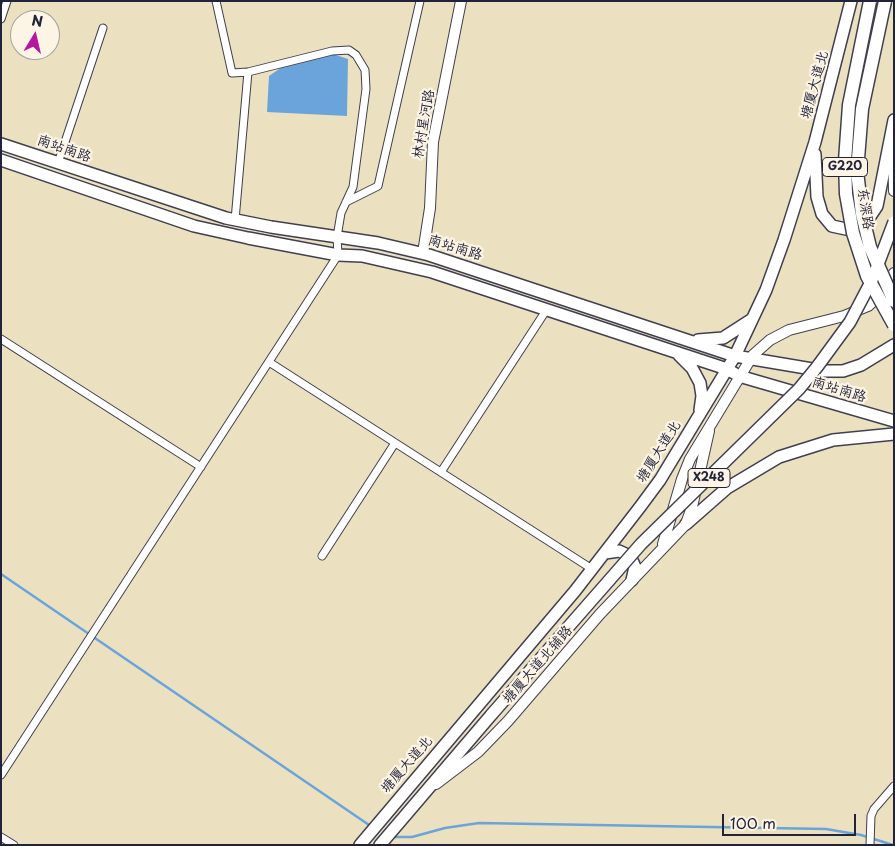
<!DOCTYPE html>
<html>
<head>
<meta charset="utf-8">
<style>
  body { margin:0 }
  #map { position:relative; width:895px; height:846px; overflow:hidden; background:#ebe1c0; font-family:"Playpen Sans",sans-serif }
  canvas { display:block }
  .frame { position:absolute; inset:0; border:2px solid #22223b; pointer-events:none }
  .north { position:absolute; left:10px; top:10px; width:50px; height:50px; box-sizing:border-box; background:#fcf5e5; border:1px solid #a5a1a1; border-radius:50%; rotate:9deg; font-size:14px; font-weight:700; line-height:20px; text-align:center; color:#22223b }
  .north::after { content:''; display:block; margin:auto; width:18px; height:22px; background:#b5179e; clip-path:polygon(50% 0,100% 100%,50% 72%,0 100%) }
  .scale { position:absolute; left:722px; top:814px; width:134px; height:22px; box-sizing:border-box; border:2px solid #22223b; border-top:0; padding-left:6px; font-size:15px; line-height:18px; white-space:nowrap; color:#22223b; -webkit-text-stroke:4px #fcf5e5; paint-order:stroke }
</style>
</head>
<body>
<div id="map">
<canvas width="895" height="846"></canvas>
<div class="frame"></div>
<div class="north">N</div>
<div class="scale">100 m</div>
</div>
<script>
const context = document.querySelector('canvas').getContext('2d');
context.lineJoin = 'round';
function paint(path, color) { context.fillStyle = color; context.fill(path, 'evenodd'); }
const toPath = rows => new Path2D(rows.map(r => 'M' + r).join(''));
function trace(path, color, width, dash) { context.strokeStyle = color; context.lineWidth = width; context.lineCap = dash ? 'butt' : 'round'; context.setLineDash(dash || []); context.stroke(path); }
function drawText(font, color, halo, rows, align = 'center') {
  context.font = font + ' "Playpen Sans","LXGW WenKai TC",sans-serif'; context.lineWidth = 4.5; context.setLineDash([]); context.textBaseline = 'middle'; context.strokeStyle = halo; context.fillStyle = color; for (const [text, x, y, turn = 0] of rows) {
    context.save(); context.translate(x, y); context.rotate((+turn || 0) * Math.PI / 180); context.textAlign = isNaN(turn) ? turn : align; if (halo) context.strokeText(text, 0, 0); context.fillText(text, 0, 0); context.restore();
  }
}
paint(toPath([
  [333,54,348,59,347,116,267,112,269,76,285,65]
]), '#6ba4da');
trace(toPath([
  [1,574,372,827],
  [392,837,412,837,445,828,479,823,826,829,861,835,893,845]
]), '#6ba4da', 2.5);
const street = toPath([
  [1,19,7,1],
  [58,163,103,28],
  [346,202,378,186,420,1],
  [235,220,248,72],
  [1,339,201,467],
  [269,362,592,569],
  [441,472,547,309],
  [322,556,395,443],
  [1,775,338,255,337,237,341,213,353,187,366,89,365,70,356,55,349,50,332,51,248,72,232,73,216,1],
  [1,837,14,845],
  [870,845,871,816,874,809,894,786]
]);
const secondary = toPath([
  [893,144,894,191],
  [423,253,430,208,433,142,461,1],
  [663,544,682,479,690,459,753,355,770,340,789,330,844,316,868,306,884,291,894,273],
  [436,784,478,752,508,721,600,614,686,524,692,507,709,431]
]);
const primary = toPath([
  [1,144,226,218,271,227,378,243,429,255,735,356,824,371,843,371,861,365,894,345],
  [815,154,817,197,822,214,832,226,846,229,853,228,867,221,877,206,894,120],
  [1,160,194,226,248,238,338,255,362,256,432,272,727,369,739,376,894,421],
  [698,340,723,338,751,320],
  [679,355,692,368,700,383,702,396,700,410],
  [686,524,727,488,779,457,833,440,894,434],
  [605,553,619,551,630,556,635,567,632,580],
  [360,845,575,591,640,507,660,480,735,356,766,290,784,240,815,142,851,1],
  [380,845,492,714]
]);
trace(street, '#403f4f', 9);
trace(secondary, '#403f4f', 12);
trace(primary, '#403f4f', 14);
trace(street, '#fff', 7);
trace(secondary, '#fff', 10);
trace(primary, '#fff', 11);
const primaryBridge = toPath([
  [492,714,641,544,799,389,817,367,850,322,872,280,894,222]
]);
const highwayBridge = toPath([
  [870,1,849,105,845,161,846,194,853,233,867,276,894,325],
  [885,1,862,109,857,171,862,214,870,247,894,301]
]);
trace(primaryBridge, '#403f4f', 14, []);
trace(highwayBridge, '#403f4f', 15, []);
trace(primaryBridge, '#fff', 11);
trace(highwayBridge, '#fff', 12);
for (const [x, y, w] of [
  [845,167,45],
  [709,478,42]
]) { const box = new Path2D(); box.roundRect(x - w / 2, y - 9.5, w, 19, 4); context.fillStyle = '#fcf5e5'; context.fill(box); trace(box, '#22223b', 1); }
drawText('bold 12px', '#22223b', null, [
  ["G220",845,167],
  ["X248",709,478]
]);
drawText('14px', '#22223b', '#fcf5e5', [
  ["塘厦大道北",815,85,-75],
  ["林村星河路",424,124,-80],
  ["南站南路",64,149,19],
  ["东深路",865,209,81],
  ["南站南路",455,248,17],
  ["南站南路",839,390,17],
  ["塘厦大道北",659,452,-58],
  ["塘厦大道北辅路",538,665,-49],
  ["塘厦大道北",407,765,-49]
]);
</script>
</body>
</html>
